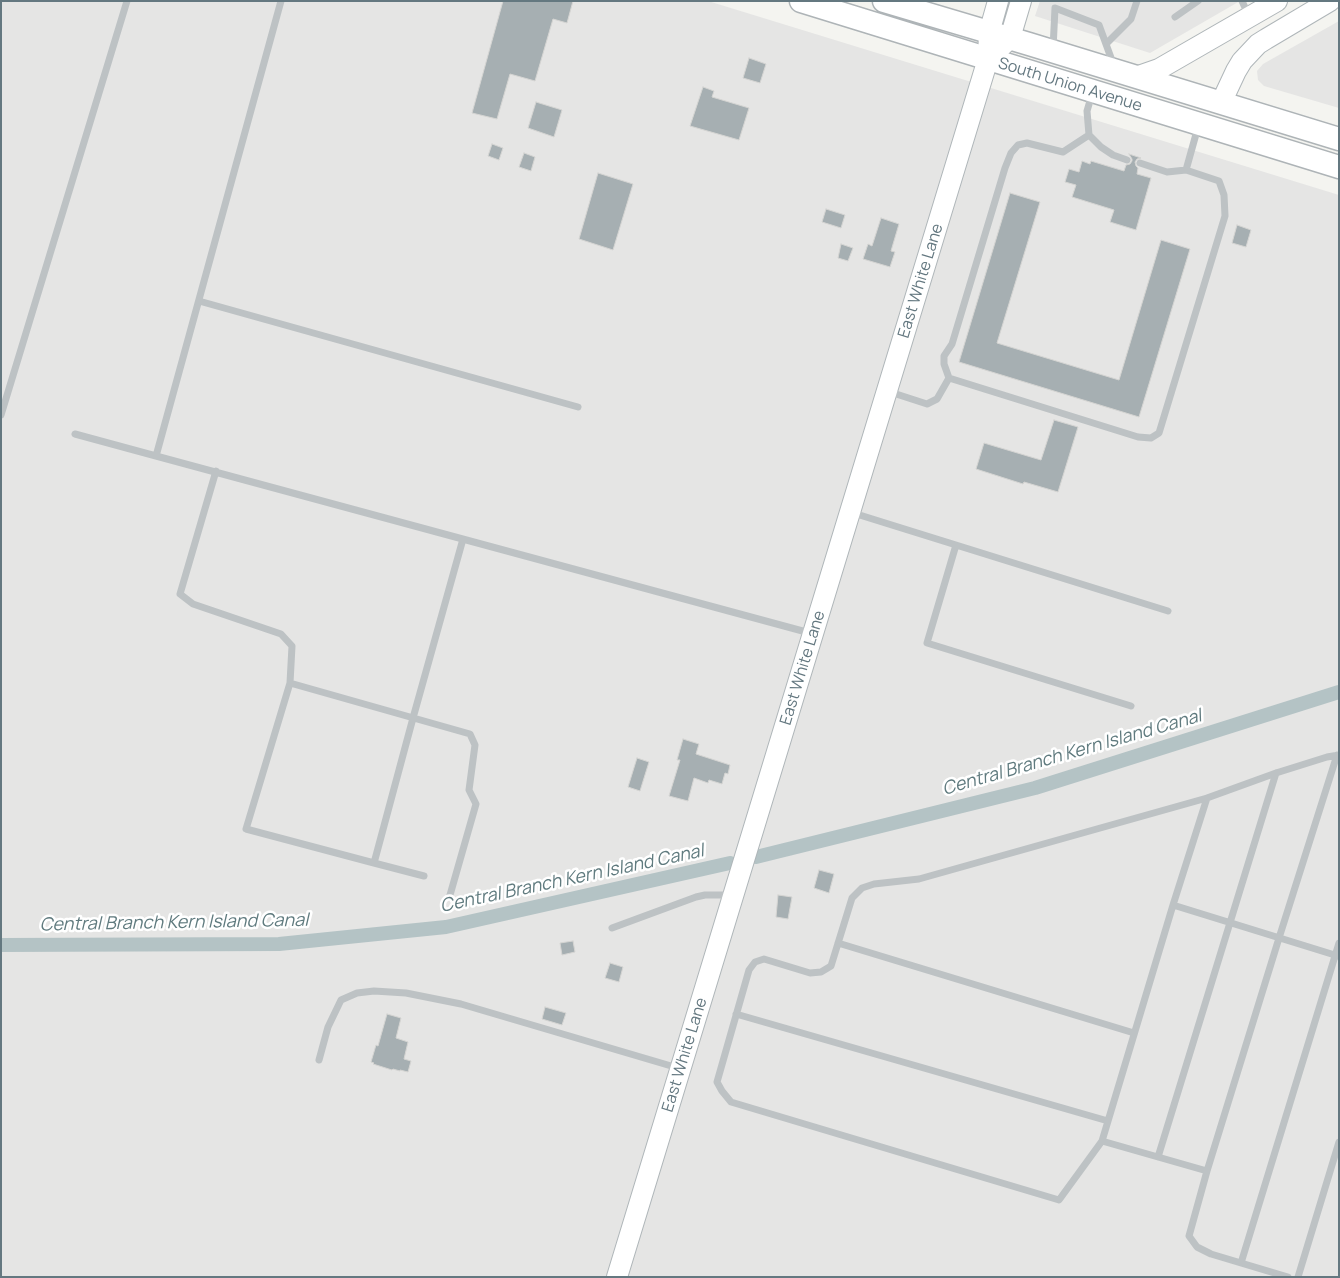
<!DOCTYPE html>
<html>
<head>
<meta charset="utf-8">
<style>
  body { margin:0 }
  #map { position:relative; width:1340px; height:1278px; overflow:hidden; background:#f4f4f0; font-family:Manrope,sans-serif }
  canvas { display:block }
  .frame { position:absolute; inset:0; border:2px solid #647880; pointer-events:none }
</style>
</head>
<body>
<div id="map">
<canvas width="1340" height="1278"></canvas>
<div class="frame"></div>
</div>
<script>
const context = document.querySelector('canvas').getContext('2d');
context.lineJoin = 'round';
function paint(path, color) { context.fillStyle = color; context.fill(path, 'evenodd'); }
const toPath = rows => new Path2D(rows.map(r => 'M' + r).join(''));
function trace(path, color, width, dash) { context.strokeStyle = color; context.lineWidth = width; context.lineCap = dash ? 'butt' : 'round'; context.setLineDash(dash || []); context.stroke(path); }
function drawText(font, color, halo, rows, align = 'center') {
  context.font = font + ' Manrope,sans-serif'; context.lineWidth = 5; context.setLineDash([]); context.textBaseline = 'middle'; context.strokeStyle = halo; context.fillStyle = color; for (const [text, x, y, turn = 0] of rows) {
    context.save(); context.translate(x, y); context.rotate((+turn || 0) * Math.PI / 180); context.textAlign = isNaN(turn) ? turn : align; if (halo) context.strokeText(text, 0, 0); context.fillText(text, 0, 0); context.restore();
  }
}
paint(toPath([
  [1,1,708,1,1339,195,1339,1277,1,1277],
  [1040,1,1240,1,1150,53,1035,16],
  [1339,21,1339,108,1264,86,1258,80,1257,71,1263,64]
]), '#e5e5e4');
trace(toPath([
  [756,857,1035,788,1339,692],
  [1,945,279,944,446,927,730,863]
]), '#b4c3c5', 14);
const building = toPath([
  [503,1,573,1,567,23,553,19,535,81,510,74,497,119,472,113,503,1],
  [749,58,766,64,760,83,743,78,749,58],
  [703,87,714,91,712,97,749,108,739,140,690,126,703,87],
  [536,102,562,110,554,137,528,128,536,102],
  [492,144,503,148,499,160,488,156,492,144],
  [524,153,535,157,531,171,519,167,524,153],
  [1129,154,1141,158,1137,159,1135,162,1136,166,1138,168,1137,174,1151,178,1136,230,1110,222,1114,210,1072,197,1076,185,1065,182,1069,169,1079,172,1082,161,1090,164,1091,161,1124,171,1126,165,1130,164,1132,161,1132,159,1129,154],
  [598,173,633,184,613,250,579,239,598,173],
  [1010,193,1040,202,997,343,1119,380,1161,240,1190,249,1139,417,959,362,1010,193],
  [826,209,845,215,841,228,822,222,826,209],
  [881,218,899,224,891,251,895,252,890,267,863,259,868,244,872,246,881,218],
  [1237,225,1251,230,1246,247,1232,243,1237,225],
  [841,244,853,248,848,261,838,258,841,244],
  [1054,420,1078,427,1058,492,1024,482,1023,484,976,469,984,443,1041,460,1054,420],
  [683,739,699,744,696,754,730,765,728,774,725,773,722,784,709,780,708,783,694,778,688,801,669,796,680,760,677,760,683,739],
  [637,758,649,762,640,791,628,787,637,758],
  [819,870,834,874,829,893,814,888,819,870],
  [778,895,792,897,788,919,776,917,778,895],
  [573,941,575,952,562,955,560,943,573,941],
  [610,963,623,967,619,982,605,978,610,963],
  [545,1007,566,1013,562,1025,542,1019,545,1007],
  [387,1014,401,1018,396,1038,408,1042,404,1059,411,1061,408,1072,400,1070,400,1071,393,1069,392,1070,373,1064,374,1063,371,1062,376,1045,378,1046,387,1014]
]);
paint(building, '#a6afb2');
trace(building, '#d5d5d3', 1);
const secondary = toPath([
  [999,49,1010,38,1021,1],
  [1136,77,1159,69,1277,1],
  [1221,103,1236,71,1242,61,1258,44,1266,39,1330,1],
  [617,1277,988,59,989,33,998,1]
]);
const primary = toPath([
  [801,1,1339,167],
  [884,1,1029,44,1339,139]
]);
trace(secondary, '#afb6b9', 22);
trace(primary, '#aeb4b7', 25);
trace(toPath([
  [281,1,156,456,810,633],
  [1242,1,1248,14],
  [1175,17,1198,1],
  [1106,44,1131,19,1137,1],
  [1053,49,1055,8,1099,25,1114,66],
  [1092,94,1087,111,1089,135,1101,147,1113,155,1127,160],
  [1089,135,1063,152,1027,143,1018,145,1011,153,1005,168,952,344,944,356,944,364,949,378,1138,437,1151,438,1159,433,1225,216,1224,195,1219,181,1186,170,1167,172,1140,163],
  [1186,170,1198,127],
  [199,301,578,407],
  [890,392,927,404,937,399,949,378],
  [1,415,127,1],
  [75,434,156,456],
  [216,471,180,594,193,604,281,634,292,646,290,683,246,829,374,863,413,718,463,539],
  [850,512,1168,611],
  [956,545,927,643,1131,706],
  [290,683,470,734,475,745,469,790,476,804,450,895],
  [374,863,424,876],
  [1173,905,1338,956],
  [612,928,696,897,705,895,730,895],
  [838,943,1134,1033],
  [736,1014,1108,1121],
  [319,1060,328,1027,341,1000,357,993,374,991,406,993,461,1004,678,1068],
  [1102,1141,1059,1200,731,1102,722,1091,717,1082,749,970,755,962,764,959,810,973,821,972,831,966,852,898,862,888,874,884,919,879,1207,798],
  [1158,1157,1276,773],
  [1207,1171,1279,938,1337,755],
  [1241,1263,1339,943],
  [1288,1277,1211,1254,1197,1247,1189,1236,1207,1171,1102,1141,1173,905,1207,798,1276,773,1327,757,1339,755],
  [1298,1277,1339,1142]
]), '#bdc2c4', 7);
trace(secondary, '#fff', 20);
trace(primary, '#fff', 22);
drawText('16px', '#647880', '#fff', [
  ["South Union Avenue",1070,85,17],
  ["East White Lane",921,281,-73],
  ["East White Lane",803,668,-73],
  ["East White Lane",685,1055,-73]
]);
drawText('italic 18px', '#5f7a7e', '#fff', [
  ["Central Branch Kern Island Canal",1072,753,-16],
  ["Central Branch Kern Island Canal",572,879,-12],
  ["Central Branch Kern Island Canal",174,923,-1]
]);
</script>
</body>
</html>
